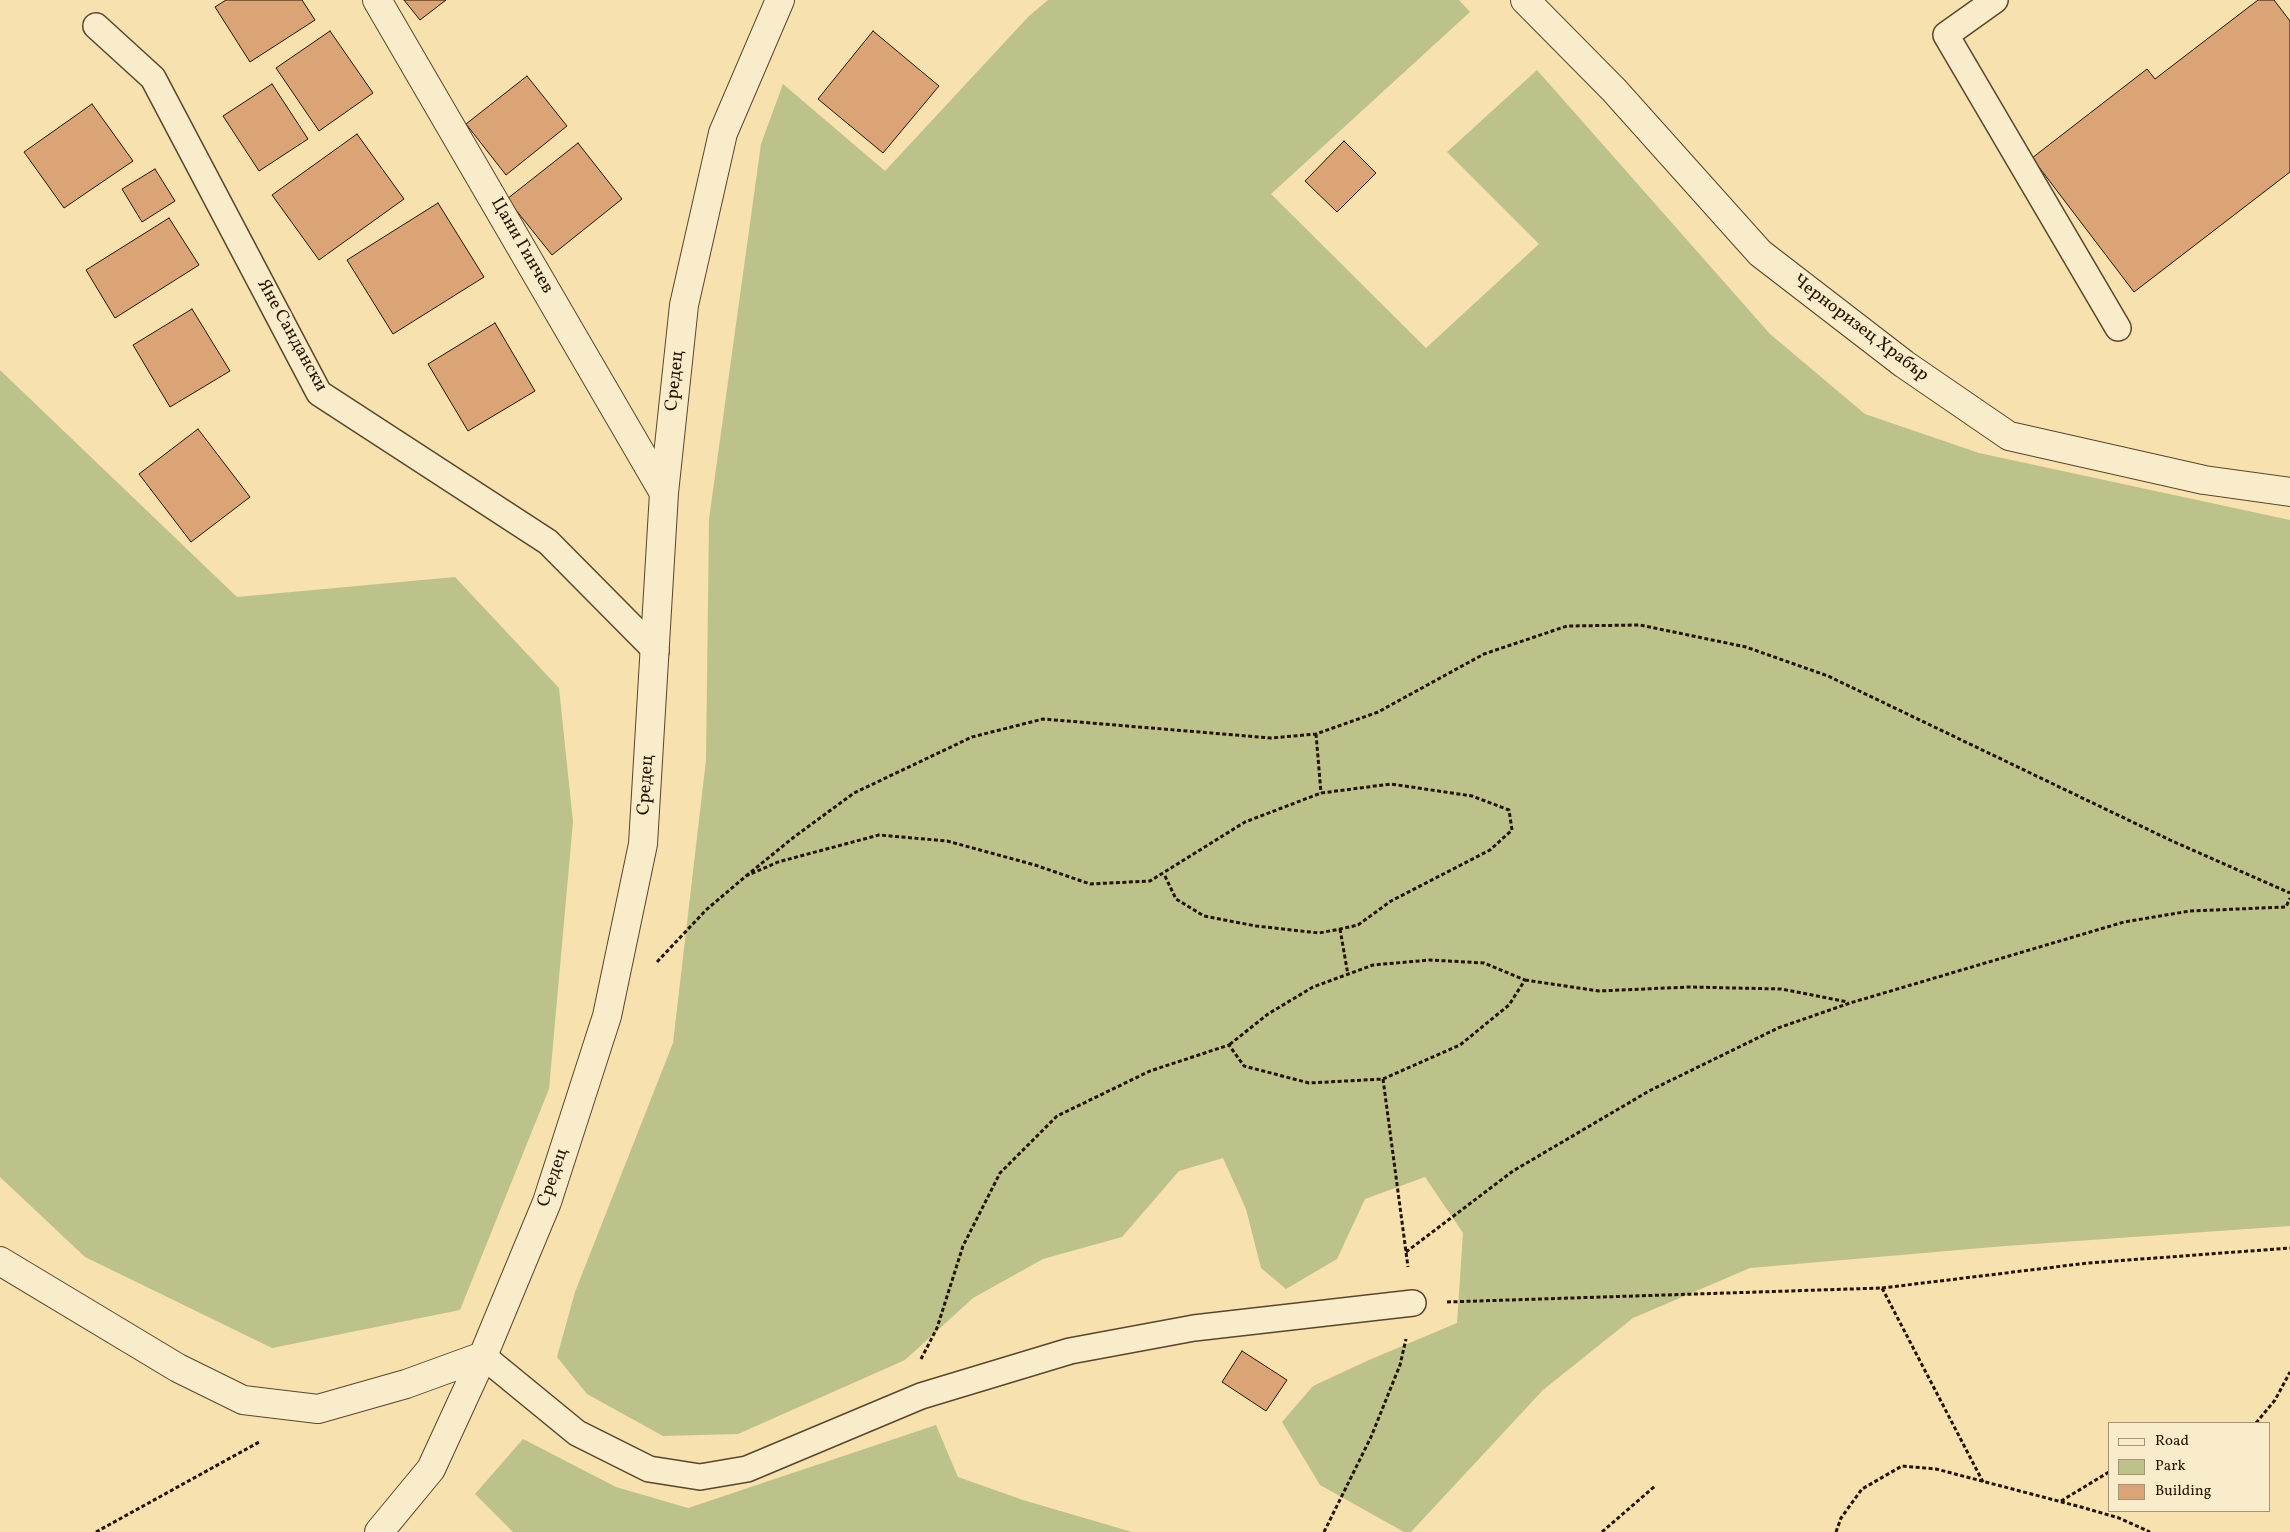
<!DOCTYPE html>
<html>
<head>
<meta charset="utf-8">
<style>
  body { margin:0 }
  #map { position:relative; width:2290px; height:1532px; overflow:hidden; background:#f6e1af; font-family:Vollkorn,serif }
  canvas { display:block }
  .legend { position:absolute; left:2108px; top:1422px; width:162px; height:90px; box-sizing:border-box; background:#f9eccb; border:1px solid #a4957a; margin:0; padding:6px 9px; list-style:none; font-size:15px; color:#251301 }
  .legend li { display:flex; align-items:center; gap:10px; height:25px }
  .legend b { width:25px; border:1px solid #a4957a }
</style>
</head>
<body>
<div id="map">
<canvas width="2290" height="1532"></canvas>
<ul class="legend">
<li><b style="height:6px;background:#f9eccb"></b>Road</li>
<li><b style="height:14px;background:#bdc28a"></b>Park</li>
<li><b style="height:14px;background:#daa477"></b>Building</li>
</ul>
</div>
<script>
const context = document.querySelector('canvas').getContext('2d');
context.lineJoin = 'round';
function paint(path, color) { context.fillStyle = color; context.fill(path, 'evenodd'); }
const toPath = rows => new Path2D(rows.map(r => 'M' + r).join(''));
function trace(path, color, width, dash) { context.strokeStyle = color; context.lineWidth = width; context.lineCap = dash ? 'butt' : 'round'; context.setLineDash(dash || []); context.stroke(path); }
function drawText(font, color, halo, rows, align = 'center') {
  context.font = font + ' Vollkorn,serif'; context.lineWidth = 5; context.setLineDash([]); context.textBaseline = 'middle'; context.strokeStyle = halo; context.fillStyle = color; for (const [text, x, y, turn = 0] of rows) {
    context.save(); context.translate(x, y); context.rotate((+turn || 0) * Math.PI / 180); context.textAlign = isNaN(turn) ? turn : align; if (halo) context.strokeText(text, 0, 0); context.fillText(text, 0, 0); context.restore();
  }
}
paint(toPath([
  [1048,0,1459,0,1470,12,1271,194,1426,348,1539,244,1447,152,1537,70,1770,334,1865,414,1979,453,2290,520,2290,1226,2005,1246,1750,1268,1633,1318,1543,1390,1411,1532,1404,1532,1320,1485,1282,1422,1313,1386,1369,1360,1457,1323,1463,1233,1425,1177,1365,1199,1337,1259,1286,1289,1261,1268,1246,1209,1223,1158,1179,1171,1122,1237,1043,1259,973,1298,905,1360,738,1434,663,1436,587,1394,557,1357,575,1292,673,1043,706,760,709,519,761,144,783,84,885,171,1029,16],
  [0,370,237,597,455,577,559,688,573,822,549,1089,460,1310,272,1348,85,1257,0,1177],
  [936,1425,958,1477,1023,1500,1132,1532,513,1532,475,1494,523,1439,616,1487,688,1508]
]), '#bdc28a');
const building = toPath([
  [226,0,302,0,315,20,250,62,215,7,226,0],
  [404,0,446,0,420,20,404,0],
  [2258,0,2274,0,2290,21,2290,172,2134,292,2032,158,2147,69,2155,79,2258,0],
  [330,31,373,93,319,131,276,68,330,31],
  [873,31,939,86,883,153,818,99,873,31],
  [527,76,567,126,506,175,466,124,527,76],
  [272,84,308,139,259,171,223,116,272,84],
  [92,104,133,161,64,208,24,152,92,104],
  [357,134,404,199,319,260,272,195,357,134],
  [1344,141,1376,173,1337,212,1305,181,1344,141],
  [578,143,622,199,552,255,507,199,578,143],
  [155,169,175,201,142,222,122,189,155,169],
  [438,203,484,277,393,334,347,260,438,203],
  [169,218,199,265,115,318,86,270,169,218],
  [192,309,230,371,170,407,133,345,192,309],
  [495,323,535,391,468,431,428,364,495,323],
  [198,429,250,497,191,542,139,474,198,429],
  [1242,1351,1287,1380,1266,1411,1222,1382,1242,1351]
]);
paint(building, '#daa477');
trace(building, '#251301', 1);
const service = toPath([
  [1995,0,1946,35,2118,328],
  [96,26,153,78,319,393,548,542,656,651],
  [483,1356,577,1433,649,1469,700,1477,747,1469,921,1396,1070,1351,1194,1328,1413,1303]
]);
const minor = toPath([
  [377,0,664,493],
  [1525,0,1614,90,1760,253,1904,364,2009,436,2204,480,2290,492],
  [0,1261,178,1368,243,1400,318,1409,406,1384,483,1356],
  [379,1532,431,1469,483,1356,547,1202,607,1016,643,844,664,493,684,305,723,133,780,0]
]);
trace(service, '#59462c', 28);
trace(minor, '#59462c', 30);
trace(toPath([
  [1316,734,1321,793],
  [746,876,794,837,854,793,972,737,1043,719,1271,738,1316,734,1378,712,1484,654,1567,626,1640,625,1746,647,1828,676,2170,840,2290,893],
  [1340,929,1348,975],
  [657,962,706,910,746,876,778,862,879,835,947,841,1035,865,1090,884,1150,881,1245,822,1321,793,1391,784,1472,796,1509,810,1512,830,1490,850,1391,901,1358,925,1340,929,1319,933,1256,926,1204,916,1176,899,1164,874],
  [1525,980,1599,991,1689,987,1781,989,1848,1002],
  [1383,1079,1408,1267],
  [1406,1252,1513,1171,1649,1091,1778,1028,1850,1003,2124,922,2190,911,2286,907,2290,898],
  [1882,1288,2088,1263,2290,1248],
  [1447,1302,1882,1288,1983,1482],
  [921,1359,937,1328,963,1246,1000,1173,1057,1116,1150,1071,1229,1045,1244,1066,1309,1083,1383,1079,1460,1045,1509,1005,1525,980,1484,963,1430,960,1373,965,1313,987,1268,1014,1229,1045],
  [2256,1423,2275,1400,2290,1372],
  [2061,1501,2109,1472],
  [96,1532,261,1441],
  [1324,1532,1371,1437,1400,1365,1406,1339],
  [1602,1532,1655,1486],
  [1836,1532,1841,1518,1862,1489,1902,1466,1936,1469,2081,1507,2119,1518,2150,1532]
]), '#251301', 3, [4, 2.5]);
trace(service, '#f9eccb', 25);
trace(minor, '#f9eccb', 28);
drawText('18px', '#251301', '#f9eccb', [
  ["Цани Гинчев",521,246,60],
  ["Черноризец Храбър",1860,329,37],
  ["Яне Сандански",291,336,61],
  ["Средец",676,381,-84],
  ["Средец",647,785,-86],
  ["Средец",554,1178,-71]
]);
</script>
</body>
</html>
